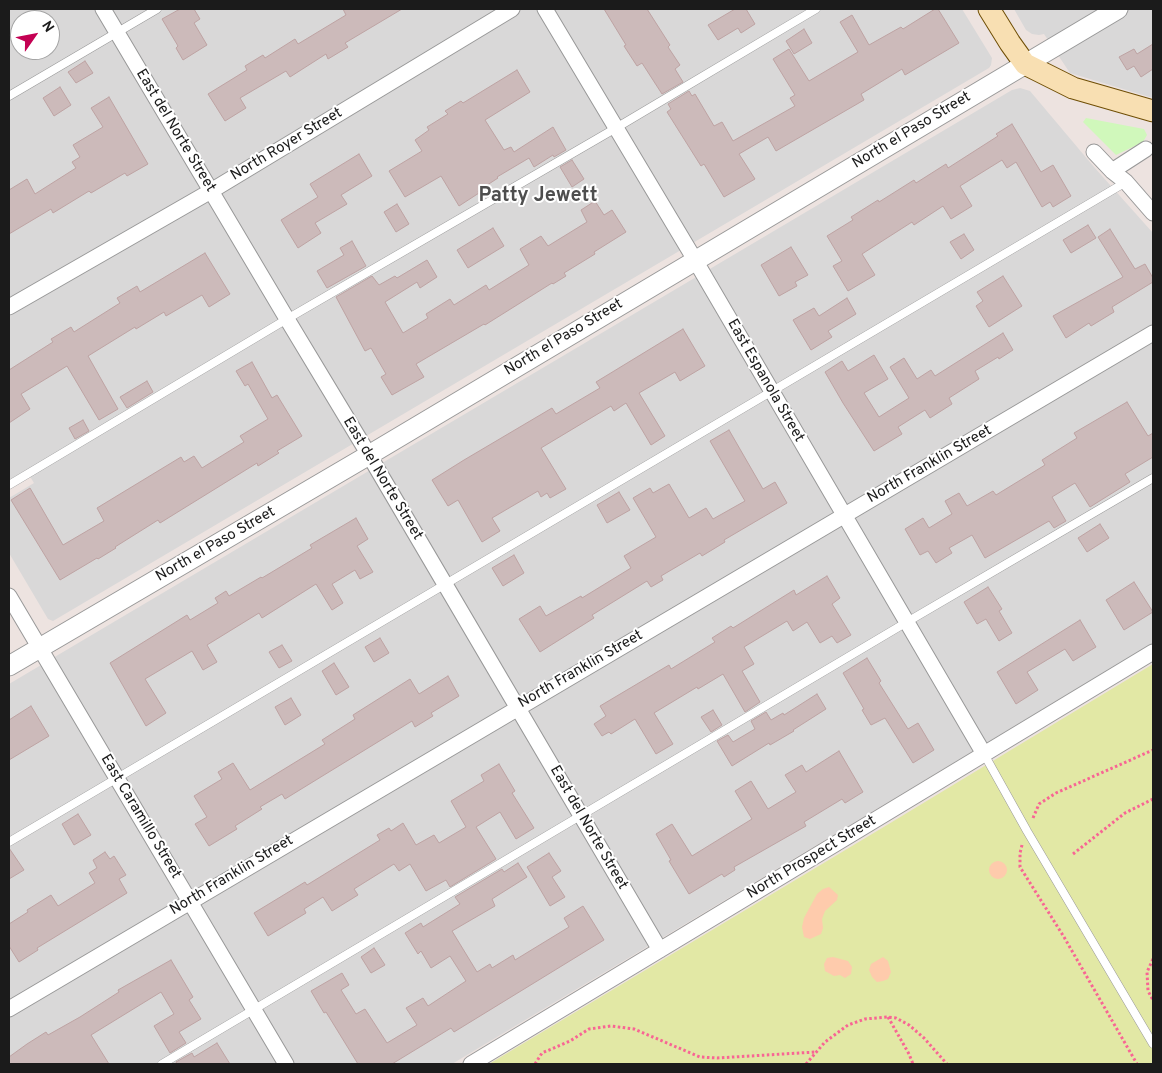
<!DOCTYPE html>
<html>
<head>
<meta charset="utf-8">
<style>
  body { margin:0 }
  #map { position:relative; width:1162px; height:1073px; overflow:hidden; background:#ede3e0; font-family:Overpass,sans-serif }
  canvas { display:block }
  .frame { position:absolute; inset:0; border:10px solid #1b1b1b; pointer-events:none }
  .north { position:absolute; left:10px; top:10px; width:50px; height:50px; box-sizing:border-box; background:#fff; border:1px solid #a4a4a4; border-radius:50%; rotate:57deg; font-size:14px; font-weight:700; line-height:20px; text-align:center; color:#1b1b1b }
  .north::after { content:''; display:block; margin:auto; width:18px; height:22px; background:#c40153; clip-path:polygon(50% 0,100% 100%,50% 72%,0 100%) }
</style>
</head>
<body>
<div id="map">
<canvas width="1162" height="1073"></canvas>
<div class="frame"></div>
<div class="north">N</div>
</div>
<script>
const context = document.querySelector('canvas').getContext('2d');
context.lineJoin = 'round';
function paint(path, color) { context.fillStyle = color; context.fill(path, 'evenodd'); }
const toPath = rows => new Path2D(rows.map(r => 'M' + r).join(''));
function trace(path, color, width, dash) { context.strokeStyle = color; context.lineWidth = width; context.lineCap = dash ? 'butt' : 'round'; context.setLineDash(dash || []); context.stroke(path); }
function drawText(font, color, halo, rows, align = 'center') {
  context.font = font + ' Overpass,sans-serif'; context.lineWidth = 4; context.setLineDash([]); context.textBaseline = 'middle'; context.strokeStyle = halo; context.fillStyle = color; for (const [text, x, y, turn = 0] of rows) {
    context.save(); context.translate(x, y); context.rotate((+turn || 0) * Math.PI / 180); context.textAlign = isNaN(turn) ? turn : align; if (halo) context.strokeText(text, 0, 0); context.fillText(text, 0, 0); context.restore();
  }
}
paint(toPath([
  [9,9,962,9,992,58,991,65,989,68,53,621,48,619,9,553,9,498,34,483,26,470,9,480],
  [20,20,50,20,50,50,20,50],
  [1014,9,1153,9,1153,98,1070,73,1044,34,1039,35,1032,34,1026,30],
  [1020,88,1030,91,1094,167,1153,233,1153,643,452,1064,9,1064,9,684,1012,90]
]), '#d9d8d8');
paint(toPath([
  [1153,664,1153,1064,489,1064,892,822]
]), '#e2e8a5');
paint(toPath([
  '989 870a9 9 0 1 1 18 0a9 9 0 1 1-18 0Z',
  [829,887,838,895,837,900,825,911,822,919,823,928,821,934,810,939,804,937,802,927,804,918,817,894,823,889],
  [833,957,848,961,852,967,851,974,845,978,840,975,834,976,825,971,824,964,827,958],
  [883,957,888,961,891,972,888,979,883,981,877,982,872,977,869,970,871,964]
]), '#fecbac');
paint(toPath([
  [1086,118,1144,129,1147,135,1143,142,1116,155,1083,122]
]), '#d0f8bb');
const building = toPath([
  [180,9,194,9,200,19,194,23,207,45,183,60,176,48,178,46,162,19,180,9],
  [343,9,402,9,345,43,348,47,328,59,326,54,290,77,286,71,240,98,246,108,225,121,208,94,247,70,245,66,263,55,265,58,295,39,298,44,346,15,343,9],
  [604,9,647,9,670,45,668,47,680,65,675,69,683,82,662,94,642,63,637,66,624,46,626,45,604,9],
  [735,9,746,9,755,24,741,33,738,28,718,40,708,25,735,9],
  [935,9,938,9,959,43,905,75,902,69,861,94,864,100,776,151,768,137,739,154,755,179,724,197,704,164,701,166,667,112,671,109,668,104,689,91,692,96,695,94,714,126,722,122,733,141,795,106,790,98,795,95,773,59,789,49,809,81,858,52,840,22,852,15,869,45,901,27,903,29,935,9],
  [804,29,812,43,794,54,786,41,804,29],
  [1153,44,1153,69,1141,77,1134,66,1127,70,1119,57,1134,49,1137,54,1153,44],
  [85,61,93,73,76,83,68,72,85,61],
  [517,70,530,92,485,120,504,150,511,147,514,152,553,127,566,150,554,157,553,155,534,167,529,158,497,177,498,178,478,191,479,193,459,206,441,176,405,197,389,171,422,151,415,140,429,130,427,127,448,114,445,111,461,101,463,103,517,70],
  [60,87,71,105,54,116,43,98,60,87],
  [109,97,148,164,127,176,125,173,91,193,89,191,53,213,51,209,9,234,9,190,27,179,35,194,76,168,72,162,80,157,73,145,103,127,91,108,109,97],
  [1012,124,1041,172,1053,165,1071,196,1053,207,1050,202,1042,207,1016,162,1007,168,1002,160,960,186,972,206,951,219,943,206,914,225,912,222,862,254,875,275,848,291,833,266,842,261,827,236,853,220,851,217,878,200,879,202,914,180,916,183,946,164,948,168,998,136,996,134,1012,124],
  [359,154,372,176,341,195,347,204,315,223,321,233,298,248,281,220,318,197,310,184,359,154],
  [572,160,584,179,572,187,560,167,572,160],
  [595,201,604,215,612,210,626,232,594,252,595,254,564,273,566,276,553,284,552,283,485,325,484,324,416,364,424,377,392,395,381,377,386,374,371,348,365,351,336,297,372,276,379,285,395,276,397,278,427,260,437,277,420,288,417,282,385,302,403,333,428,318,426,314,450,299,454,305,486,285,489,290,529,265,520,249,541,236,548,246,587,222,581,210,595,201],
  [397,204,409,224,396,232,384,212,397,204],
  [1088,225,1096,238,1071,253,1063,240,1088,225],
  [493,228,504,246,468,268,457,250,493,228],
  [1110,229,1135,269,1145,264,1153,278,1153,282,1112,307,1114,312,1091,326,1089,323,1066,338,1053,316,1123,277,1098,237,1110,229],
  [964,234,974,250,961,259,950,242,964,234],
  [352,241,366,266,327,288,317,271,344,255,340,248,352,241],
  [791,247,808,275,795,282,797,286,779,296,761,265,791,247],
  [205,253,230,294,209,307,202,295,166,316,164,312,136,329,135,327,88,356,118,409,99,420,67,366,21,394,30,409,9,423,9,370,53,342,51,339,71,327,74,332,120,303,117,298,137,286,140,292,205,253],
  [1003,276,1022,306,989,327,976,306,983,301,977,292,1003,276],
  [847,298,856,314,828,331,832,337,811,350,793,320,814,308,819,316,847,298],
  [683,329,705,366,680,381,675,372,639,393,665,436,651,445,626,403,614,411,611,406,541,448,566,489,550,498,547,493,541,497,538,491,492,518,500,531,482,542,458,500,448,506,432,480,464,460,552,408,556,414,600,388,596,382,683,329],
  [1003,333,1013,350,999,359,998,357,975,371,979,379,949,398,952,404,930,418,925,410,898,427,902,434,874,451,843,403,825,372,842,361,848,371,874,355,888,379,864,393,879,417,909,398,890,367,904,358,917,379,931,370,935,376,1003,333],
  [252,362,272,398,277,395,302,436,277,451,279,453,258,466,257,463,160,523,158,520,115,547,116,548,98,559,97,558,60,580,11,500,30,488,63,545,104,521,97,508,181,457,184,462,194,456,202,468,244,442,240,436,268,419,248,384,245,386,236,371,252,362],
  [147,381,153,392,127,408,120,397,147,381],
  [1127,402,1148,436,1153,433,1153,457,1125,474,1130,482,1090,507,1075,483,1052,497,1066,521,1054,528,1049,521,985,558,972,535,949,548,952,553,936,563,928,551,920,555,905,529,923,518,929,528,952,514,945,501,959,493,967,506,993,491,996,495,1045,465,1042,460,1077,438,1074,433,1127,402],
  [83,420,89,431,75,439,69,428,83,420],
  [729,430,763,489,775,482,787,503,724,540,725,542,702,556,700,553,661,576,663,580,651,587,647,581,592,615,594,618,540,652,519,619,540,606,546,616,581,596,582,598,631,568,624,556,656,537,633,498,650,488,653,493,669,484,689,518,706,508,713,519,745,501,710,441,729,430],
  [619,492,630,510,607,523,597,505,619,492],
  [356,518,368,539,357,546,373,572,360,579,355,570,332,584,343,603,332,610,316,584,262,618,259,613,207,645,217,662,203,670,192,651,145,679,166,713,146,726,110,663,187,615,190,620,218,603,215,598,226,591,229,596,261,577,262,578,312,548,310,545,356,518],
  [1100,524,1109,538,1087,552,1078,538,1100,524],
  [514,555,524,573,503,586,492,568,514,555],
  [827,576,840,598,832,604,851,635,837,643,832,636,820,643,807,622,793,631,787,621,744,647,754,664,742,671,760,702,745,712,723,674,698,689,697,687,654,713,673,744,656,754,635,719,611,734,609,732,602,736,594,724,606,716,600,706,669,665,671,669,715,642,712,638,731,626,733,628,794,590,796,595,827,576],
  [1134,582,1153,612,1124,630,1106,600,1134,582],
  [988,587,1002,609,999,611,1012,633,999,641,986,619,977,624,964,602,988,587],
  [1080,620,1096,647,1073,661,1065,649,1027,672,1038,690,1016,704,997,672,1080,620],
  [380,638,389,653,374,662,365,647,380,638],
  [282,645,292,661,279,668,269,652,282,645],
  [867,658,881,681,879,683,908,729,918,723,934,750,913,763,885,718,871,725,862,710,864,709,843,673,867,658],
  [334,663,349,687,336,695,322,671,334,663],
  [448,676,459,696,431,713,433,716,415,727,412,721,285,799,282,794,260,807,262,809,235,826,237,829,209,846,195,824,207,817,194,796,222,779,218,772,233,763,250,790,325,744,322,740,355,719,353,715,410,679,419,694,448,676],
  [817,694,826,709,793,730,794,731,770,745,769,743,732,766,717,741,728,735,733,742,755,729,751,721,766,712,771,720,783,713,784,715,817,694],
  [291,698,301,715,285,725,275,707,291,698],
  [31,706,49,736,9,760,9,720,31,706],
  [713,710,722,725,711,732,701,717,713,710],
  [839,751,863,792,845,803,842,799,804,822,806,826,734,867,735,870,724,877,722,874,689,894,669,861,671,860,656,834,672,824,692,856,752,819,735,791,751,781,768,809,796,792,785,775,802,765,806,772,839,751],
  [499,764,515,791,512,793,534,828,516,839,500,812,476,827,496,859,450,887,446,880,426,891,410,864,399,871,394,864,354,889,358,895,332,911,323,897,304,909,306,913,268,936,254,913,305,882,307,885,380,840,377,835,389,828,391,831,403,823,416,845,434,835,439,843,466,827,451,801,484,781,481,775,499,764],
  [78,814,91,835,74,845,62,824,78,814],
  [9,848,24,870,9,879,9,848],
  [105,852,110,859,114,856,126,875,119,879,127,893,37,948,38,950,19,962,9,946,9,924,28,912,27,910,51,895,58,906,95,883,89,873,97,868,93,860,105,852],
  [549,853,561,871,552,877,565,897,550,906,527,867,549,853],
  [518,863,527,877,492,899,495,906,452,931,477,972,490,964,492,968,513,955,515,960,569,927,564,918,583,906,604,940,454,1032,451,1028,392,1064,358,1064,326,1012,324,1013,311,991,342,973,349,985,341,990,356,1014,365,1009,387,1043,417,1025,406,1008,423,998,428,1006,466,981,450,956,431,968,421,951,418,954,405,933,421,923,423,927,460,904,455,897,502,869,504,872,518,863],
  [374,948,385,965,371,973,361,957,374,948],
  [171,960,193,997,189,1000,201,1019,179,1032,186,1043,170,1053,154,1026,174,1014,161,992,91,1035,109,1064,9,1064,9,1057,27,1044,46,1032,48,1035,80,1017,119,992,118,990,171,960],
  [217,1043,230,1064,177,1064,176,1062,192,1053,194,1057,217,1043]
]);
paint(building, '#ccbaba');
trace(building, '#bea3a3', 1);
const service = toPath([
  [9,96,157,9],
  [9,485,287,319,616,128,816,9],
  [984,754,1027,831,1153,1044],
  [9,842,1126,182],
  [162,1064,907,622,1153,478]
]);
const minor = toPath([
  [103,9,287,319,369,455,660,950],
  [545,9,695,260,984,754],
  [1094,152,1112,171,1126,182,1153,213],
  [1112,171,1146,149],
  [9,307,211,191,512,9],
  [9,596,286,1064],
  [9,1009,1153,333],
  [471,1064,1153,652]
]);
const tertiary = toPath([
  [9,666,369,455,1118,9]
]);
const secondary = toPath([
  [989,9,1010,43,1025,64,1073,88,1153,111]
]);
trace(service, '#989898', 9);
trace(minor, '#989898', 17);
trace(tertiary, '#989898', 21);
trace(secondary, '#6f4e05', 23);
trace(toPath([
  [1033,818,1039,804,1056,793,1153,750],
  [1022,845,1020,853,1020,867,1064,937,1137,1064],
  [1073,854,1125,813,1153,799],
  [1153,959,1147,972,1148,991,1153,1000],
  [888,1017,909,1054,913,1064],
  [535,1064,542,1053,570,1041,589,1029,611,1026,634,1029,700,1057,717,1058,816,1052],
  [806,1064,825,1042,848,1025,865,1019,887,1017,896,1018,909,1025,924,1038,947,1064]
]), '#f86594', 3, [2.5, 2.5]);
trace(service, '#fff', 8);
trace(minor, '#fff', 15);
trace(tertiary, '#fff', 19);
trace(secondary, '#f8dfb2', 21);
drawText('15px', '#1b1b1b', '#fff', [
  ["East del Norte Street",175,131,59],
  ["North el Paso Street",912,131,-31],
  ["North Royer Street",287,145,-31],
  ["North el Paso Street",564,338,-31],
  ["East Espanola Street",765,381,60],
  ["North Franklin Street",930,465,-30],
  ["East del Norte Street",382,479,59],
  ["North el Paso Street",216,545,-30],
  ["North Franklin Street",581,670,-30],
  ["East Caramillo Street",140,817,59],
  ["East del Norte Street",588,828,60],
  ["North Prospect Street",812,858,-31],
  ["North Franklin Street",232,876,-31]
]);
drawText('bold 20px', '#4e4e4e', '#fff', [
  ["Patty Jewett",538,197]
]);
</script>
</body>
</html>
